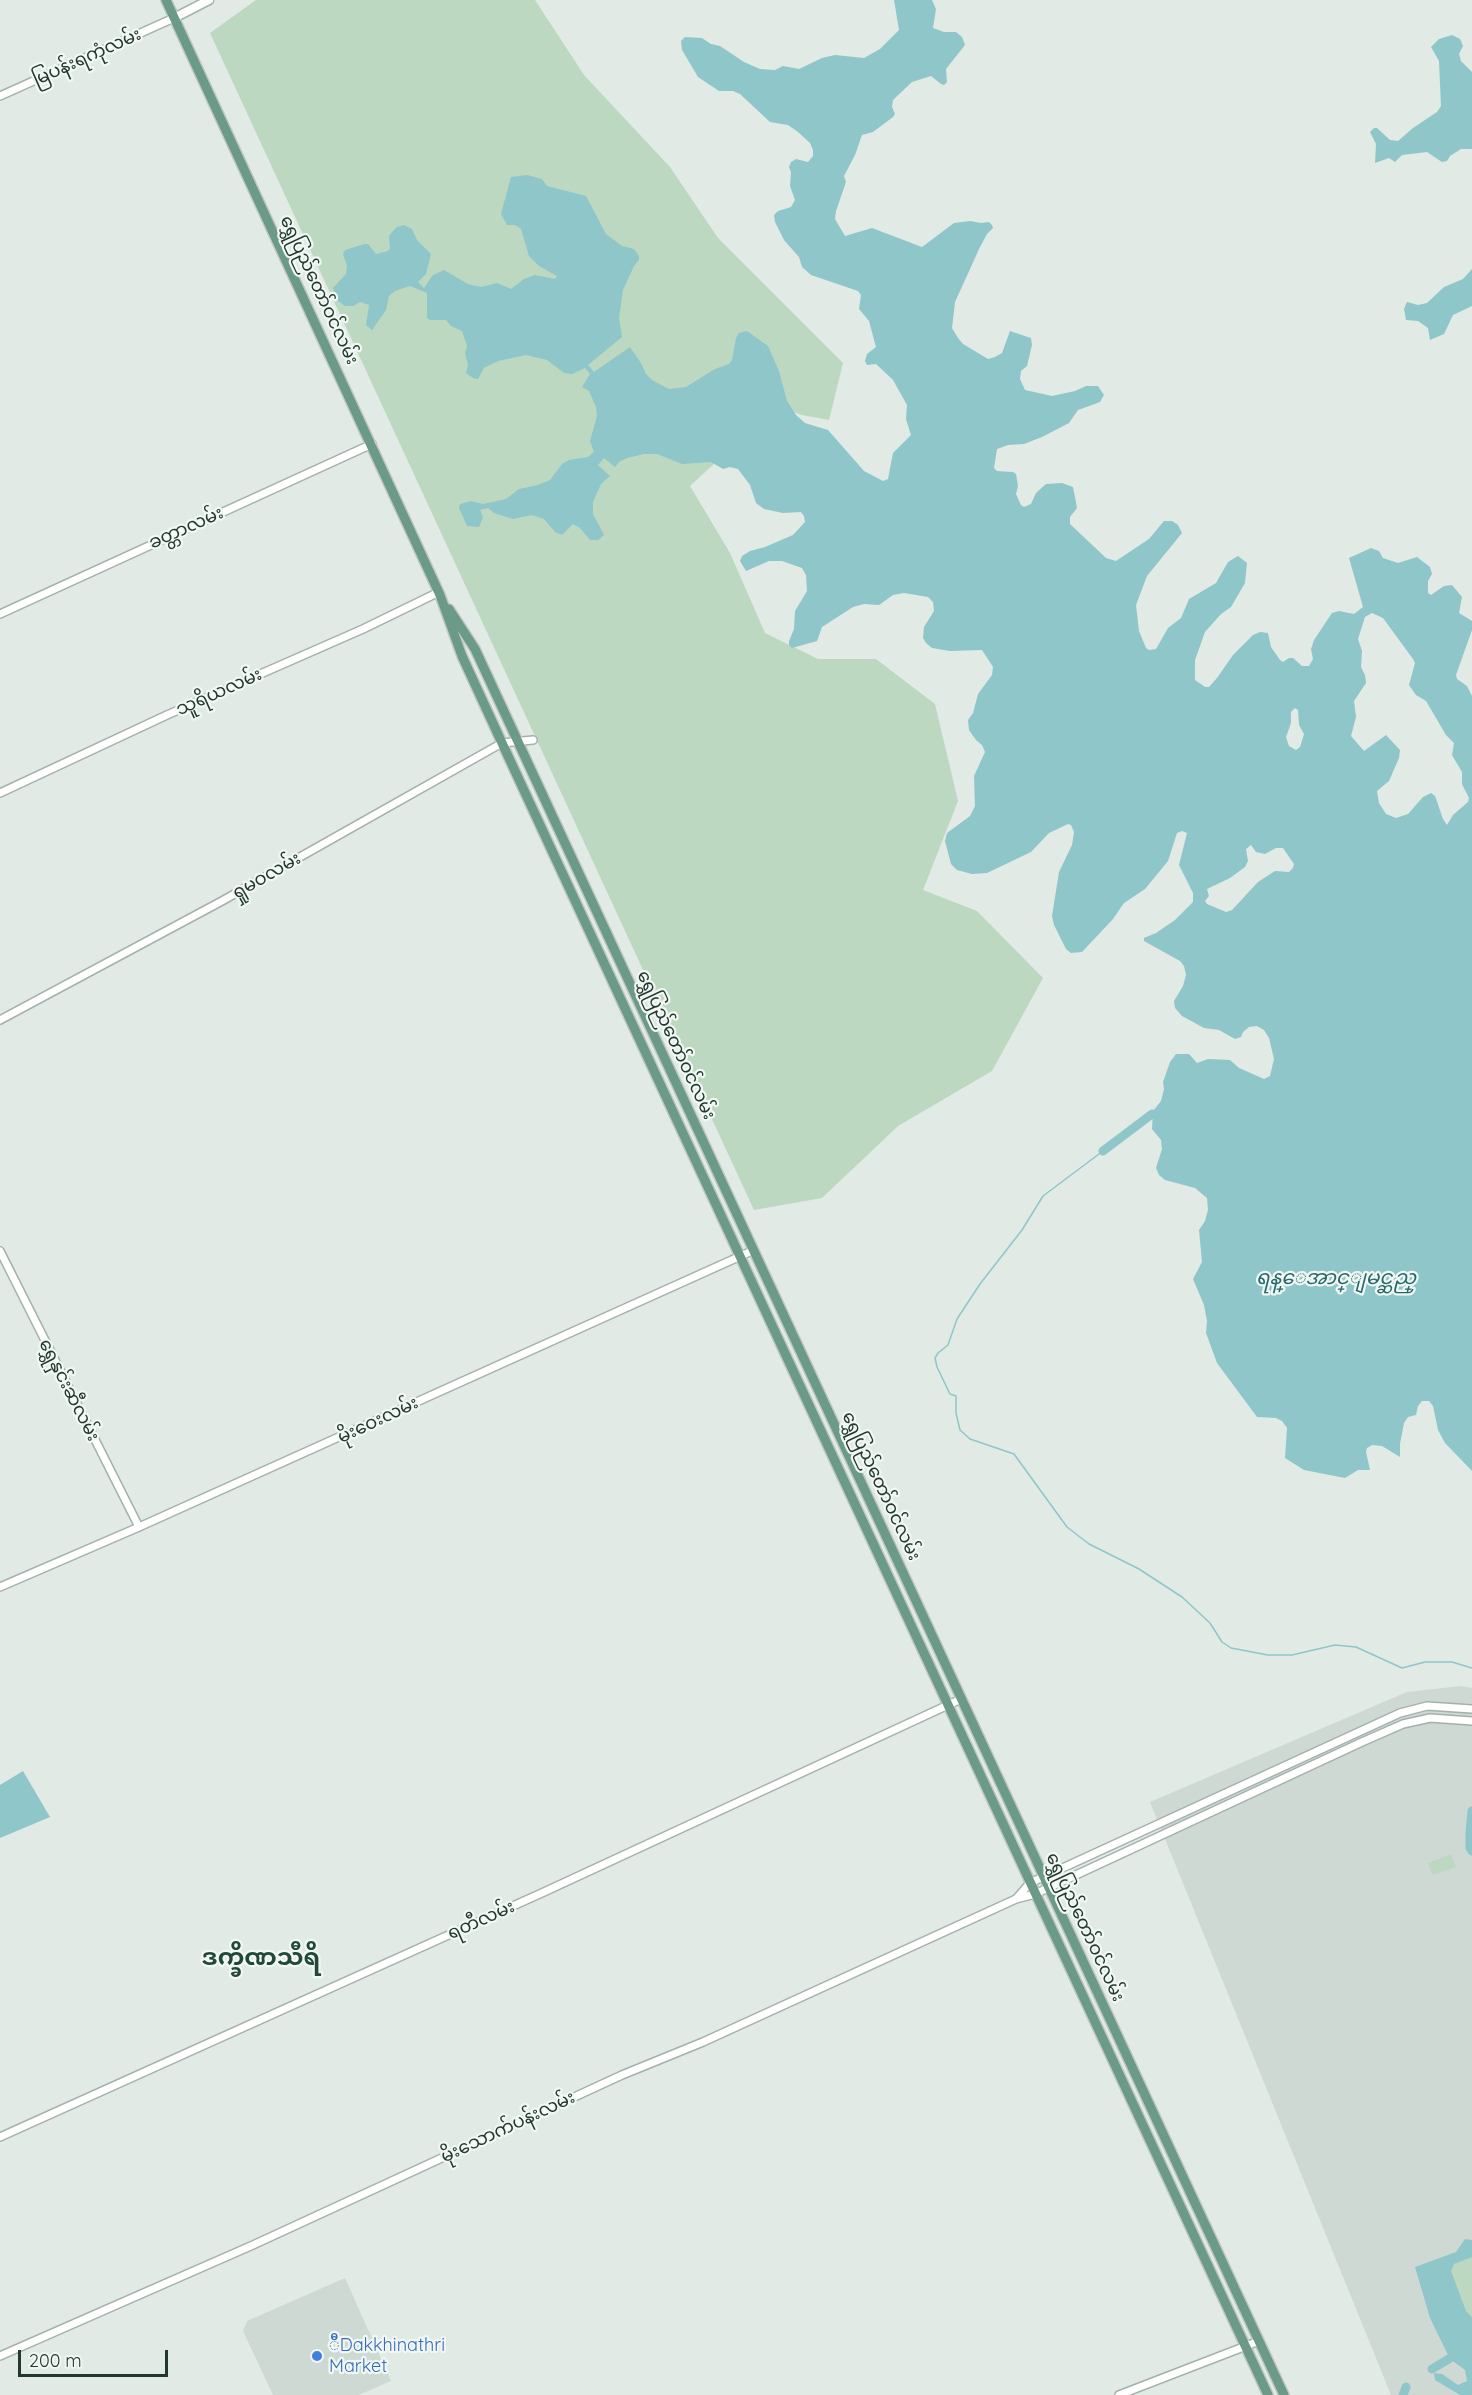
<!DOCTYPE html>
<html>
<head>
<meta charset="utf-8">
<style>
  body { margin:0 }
  #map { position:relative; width:1472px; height:2395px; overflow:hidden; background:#e1eae5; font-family:Quicksand,sans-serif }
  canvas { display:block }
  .scale { position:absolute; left:18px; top:2350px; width:150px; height:27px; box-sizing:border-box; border:3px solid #233830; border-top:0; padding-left:8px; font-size:18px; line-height:21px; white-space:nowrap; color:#233830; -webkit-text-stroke:4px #f1f7f3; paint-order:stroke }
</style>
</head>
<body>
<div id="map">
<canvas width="1472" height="2395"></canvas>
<div class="scale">200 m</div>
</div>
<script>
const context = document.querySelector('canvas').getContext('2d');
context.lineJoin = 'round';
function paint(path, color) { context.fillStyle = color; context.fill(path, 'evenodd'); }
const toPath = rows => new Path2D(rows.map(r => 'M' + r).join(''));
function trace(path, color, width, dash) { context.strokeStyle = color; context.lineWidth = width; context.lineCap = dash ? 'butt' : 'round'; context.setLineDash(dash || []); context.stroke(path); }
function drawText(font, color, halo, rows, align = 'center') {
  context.font = font + ' Quicksand,"Noto Sans Myanmar",sans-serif'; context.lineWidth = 4.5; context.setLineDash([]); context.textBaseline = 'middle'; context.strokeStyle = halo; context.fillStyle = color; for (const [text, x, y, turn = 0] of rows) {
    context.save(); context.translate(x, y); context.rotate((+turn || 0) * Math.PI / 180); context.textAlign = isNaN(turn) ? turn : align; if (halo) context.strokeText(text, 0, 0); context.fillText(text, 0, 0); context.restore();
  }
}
paint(toPath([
  [1461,1686,1472,1688,1472,2395,1391,2395,1150,1802,1407,1692],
  [345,2278,391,2381,359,2395,273,2395,243,2331,247,2321]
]), '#cfd9d4');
paint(toPath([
  [256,0,535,0,584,75,670,167,718,238,843,363,829,420,802,415,777,406,690,486,730,553,765,633,818,659,876,659,935,704,958,801,923,890,977,911,1043,978,992,1071,898,1126,822,1198,754,1210,210,33],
  [1451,1854,1456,1867,1433,1875,1428,1863],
  [1470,2257,1472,2257,1472,2317,1466,2311,1450,2271,1454,2264]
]), '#bcd8c1');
paint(toPath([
  [894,0,932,0,936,9,933,28,944,32,956,32,962,37,965,45,946,69,947,82,944,85,941,84,931,76,912,82,893,100,892,107,895,114,893,117,873,132,862,135,855,155,844,176,846,182,836,211,835,219,845,236,872,228,922,247,954,223,970,221,981,223,989,222,992,225,993,228,987,234,980,247,955,302,952,328,958,338,963,344,988,359,995,357,1002,353,1010,331,1031,338,1032,345,1027,366,1021,371,1020,379,1025,390,1052,396,1075,391,1086,386,1098,386,1104,395,1100,402,1078,410,1069,423,1042,437,1024,444,1008,445,997,449,994,468,997,471,1013,472,1016,474,1018,486,1016,494,1021,505,1024,507,1031,504,1036,493,1046,484,1062,483,1073,487,1077,508,1070,517,1070,524,1106,558,1116,561,1149,539,1164,521,1172,521,1178,525,1182,533,1147,576,1136,605,1139,631,1146,648,1149,650,1156,649,1168,628,1181,618,1189,599,1216,583,1228,562,1238,556,1247,563,1245,583,1231,607,1221,614,1205,632,1195,660,1195,680,1205,687,1209,687,1217,678,1233,655,1253,635,1260,632,1268,633,1271,647,1280,660,1283,662,1289,658,1293,658,1302,666,1309,666,1313,659,1311,649,1314,640,1332,613,1339,611,1354,614,1363,607,1349,558,1371,548,1379,551,1383,558,1398,563,1417,557,1430,567,1432,574,1428,581,1428,593,1431,595,1444,586,1452,585,1462,597,1459,613,1472,621,1472,630,1456,675,1457,679,1467,686,1472,696,1472,1471,1445,1443,1438,1430,1433,1406,1429,1401,1422,1401,1418,1406,1416,1415,1408,1417,1404,1423,1400,1444,1400,1457,1382,1446,1372,1445,1367,1448,1366,1452,1370,1470,1358,1470,1345,1478,1304,1470,1285,1458,1287,1428,1282,1421,1276,1418,1257,1417,1217,1363,1206,1333,1207,1321,1204,1305,1193,1279,1202,1262,1199,1230,1205,1221,1208,1210,1207,1198,1195,1188,1165,1180,1159,1175,1156,1168,1162,1149,1161,1140,1152,1129,1153,1111,1161,1101,1164,1089,1163,1082,1170,1062,1176,1054,1189,1054,1197,1063,1208,1059,1230,1060,1239,1068,1264,1079,1270,1076,1274,1059,1269,1038,1264,1030,1257,1026,1249,1027,1243,1032,1241,1037,1235,1039,1219,1030,1204,1028,1182,1016,1175,1008,1174,1001,1183,986,1186,975,1184,966,1180,961,1144,941,1144,938,1156,933,1175,920,1193,902,1193,893,1179,865,1187,833,1182,831,1177,833,1168,861,1145,889,1124,903,1113,919,1082,952,1071,953,1066,949,1054,925,1052,916,1059,872,1072,845,1074,832,1071,825,1068,824,1049,833,1031,852,987,873,972,874,957,870,951,864,945,841,947,833,970,816,975,806,974,776,985,752,982,745,976,740,969,730,968,720,973,713,978,694,992,675,993,667,982,650,950,651,932,648,926,643,923,638,924,627,934,611,933,602,928,597,904,593,893,595,879,605,864,604,853,607,822,627,817,641,792,648,789,645,789,641,794,629,795,611,807,591,806,575,802,568,782,561,769,561,746,571,740,561,742,556,750,551,765,547,793,535,805,522,804,516,801,512,783,513,764,509,756,503,750,485,738,469,730,467,723,469,711,462,682,464,657,454,644,454,627,458,619,462,615,467,604,458,598,465,610,476,601,484,593,502,593,514,604,535,598,540,590,540,580,528,573,524,562,535,555,532,544,519,532,515,513,519,494,513,488,508,480,510,483,517,479,527,467,526,459,508,460,504,471,501,483,504,506,499,519,489,538,485,550,480,562,464,569,460,588,457,594,452,590,441,597,416,596,407,589,391,582,387,590,374,585,368,572,374,564,373,547,360,526,355,498,361,484,368,478,379,473,378,466,373,468,365,465,353,467,346,462,331,451,326,446,320,430,320,427,318,427,293,410,286,395,291,389,296,386,310,372,330,366,325,369,305,360,302,353,306,345,306,338,301,333,288,346,274,347,266,343,254,345,250,365,244,368,244,376,254,388,251,390,248,389,236,391,233,397,227,404,225,412,229,417,240,431,254,426,274,418,282,424,288,433,275,444,270,468,284,481,287,497,283,511,289,524,279,535,275,555,279,557,276,539,266,529,256,521,229,515,225,507,225,501,214,511,177,527,175,542,179,547,186,586,196,606,234,622,246,634,249,639,256,639,260,634,266,623,290,619,318,622,337,588,365,594,372,630,347,641,363,646,374,652,380,669,389,686,387,715,369,729,364,732,360,736,338,739,333,747,331,768,346,779,371,787,401,796,415,805,423,828,430,864,471,883,481,888,479,893,453,911,435,906,419,907,405,893,380,876,364,867,365,865,361,867,354,876,347,869,321,859,309,861,295,858,291,811,275,802,267,799,257,784,240,775,222,774,215,778,211,791,207,795,200,790,186,791,172,789,167,791,162,796,159,808,162,813,156,813,150,810,143,798,132,788,125,770,122,740,94,733,91,719,91,698,77,682,50,681,41,685,37,702,38,711,44,720,46,744,62,760,69,775,70,783,66,799,69,822,58,835,55,864,58,880,49,899,30],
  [1372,613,1383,618,1413,659,1415,663,1409,685,1416,695,1426,701,1446,735,1454,743,1452,755,1462,772,1462,784,1469,798,1468,802,1453,815,1447,825,1443,819,1435,796,1431,793,1423,797,1408,814,1396,818,1386,814,1379,803,1377,791,1389,781,1399,758,1400,750,1386,735,1364,751,1351,736,1356,717,1354,701,1366,683,1365,675,1361,667,1362,651,1358,639,1365,617],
  [1295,708,1298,710,1299,725,1304,734,1300,747,1296,750,1289,746,1286,737,1291,723,1291,712],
  [1251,845,1256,852,1265,854,1276,848,1283,848,1294,864,1293,868,1289,872,1275,871,1258,882,1232,910,1226,912,1207,904,1205,901,1209,896,1207,889,1230,878,1245,867,1248,861,1246,849],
  [1452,35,1460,39,1463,46,1459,54,1461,61,1472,72,1472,149,1461,149,1450,156,1447,161,1442,162,1427,152,1402,155,1395,162,1389,158,1375,163,1376,144,1370,132,1374,128,1377,128,1390,140,1398,141,1413,128,1437,112,1441,106,1439,61,1431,47,1439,39],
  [1472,269,1472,306,1453,315,1444,334,1430,340,1428,328,1418,321,1406,320,1404,309,1407,302,1418,305,1427,303,1444,287,1463,279],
  [23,1771,50,1817,0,1838,0,1785],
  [1465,2239,1472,2240,1472,2257,1454,2264,1451,2271,1466,2311,1472,2317,1472,2395,1460,2395,1435,2380,1434,2373,1442,2374,1458,2385,1467,2381,1465,2370,1450,2359,1430,2318,1415,2267,1456,2252]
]), '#8fc6c9');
trace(toPath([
  [1103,1151,1043,1196,1022,1230,980,1284,957,1319,948,1345,938,1353,935,1358,937,1367,950,1394,956,1396,956,1413,960,1430,970,1439,1014,1454,1067,1527,1089,1544,1139,1569,1182,1597,1210,1623,1222,1642,1231,1648,1268,1655,1292,1655,1335,1645,1356,1647,1402,1668,1425,1662,1452,1662,1472,1668]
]), '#8fc6c9', 1.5);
trace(toPath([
  [1103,1151,1152,1114],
  [1472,1811,1470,1832,1470,1848,1472,1851],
  [1432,2369,1472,2345],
  [1403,2395,1406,2387]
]), '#8fc6c9', 9);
const tertiary = toPath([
  [0,96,174,18],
  [0,614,372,444],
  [0,793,167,715,363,629,439,592],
  [0,1020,222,901,502,743,533,740],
  [0,1251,139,1527],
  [0,1587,139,1527,754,1250],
  [1016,1899,1030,1883,1400,1713,1427,1706,1472,1709],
  [0,2137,544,1892,961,1699],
  [0,2356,253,2245,622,2075,703,2042,1016,1899,1035,1894,1362,1742,1403,1724,1430,1718,1472,1721],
  [1119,2395,1259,2341]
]);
const secondary = toPath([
  [174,18,209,0]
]);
const primary = toPath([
  [166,0,440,595,462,656,502,743,1268,2395],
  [449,609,475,649,1284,2395]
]);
trace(tertiary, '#a4b1ab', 10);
trace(secondary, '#a1b4ab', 11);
trace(primary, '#c1c7c5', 12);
trace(tertiary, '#fff', 7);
trace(secondary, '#fff', 8);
trace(primary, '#6b9a88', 9);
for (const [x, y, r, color] of [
  [317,2356,6,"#3f7fe0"]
]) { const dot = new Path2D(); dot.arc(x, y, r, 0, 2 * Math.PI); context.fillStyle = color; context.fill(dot); trace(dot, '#f1f7f3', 2); }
drawText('18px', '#233830', '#f1f7f3', [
  ["မြပန်းရကုံလမ်း",87,57,-24],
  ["ရွှေပြည်တော်ဝင်လမ်း",319,290,65],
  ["ခတ္တာလမ်း",186,528,-24],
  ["သူရိယလမ်း",219,692,-24],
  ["ရှုမဝလမ်း",266,876,-30],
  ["ရွှေပြည်တော်ဝင်လမ်း",676,1045,65],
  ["ရွှေနှင်းဆီလမ်း",69,1390,63],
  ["မိုးဝေးလမ်း",378,1420,-25],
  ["ရွှေပြည်တော်ဝင်လမ်း",881,1486,65],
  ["ရတီလမ်း",481,1920,-24],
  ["ရွှေပြည်တော်ဝင်လမ်း",1085,1927,65],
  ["မိုးသောက်ပန်းလမ်း",508,2127,-25]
]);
drawText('18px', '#366cbe', '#f1f7f3', [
  ["ီDakkhinathri",329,2346],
  ["Market",329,2367]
], 'left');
drawText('italic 20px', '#25696d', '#f1f7f3', [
  ["ရန္ေအာင္ျမင္ဆည္",1336,1278]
]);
drawText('bold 24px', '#22483a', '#f1f7f3', [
  ["ဒက္ခိဏသီရိ",261,1958]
]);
</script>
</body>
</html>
